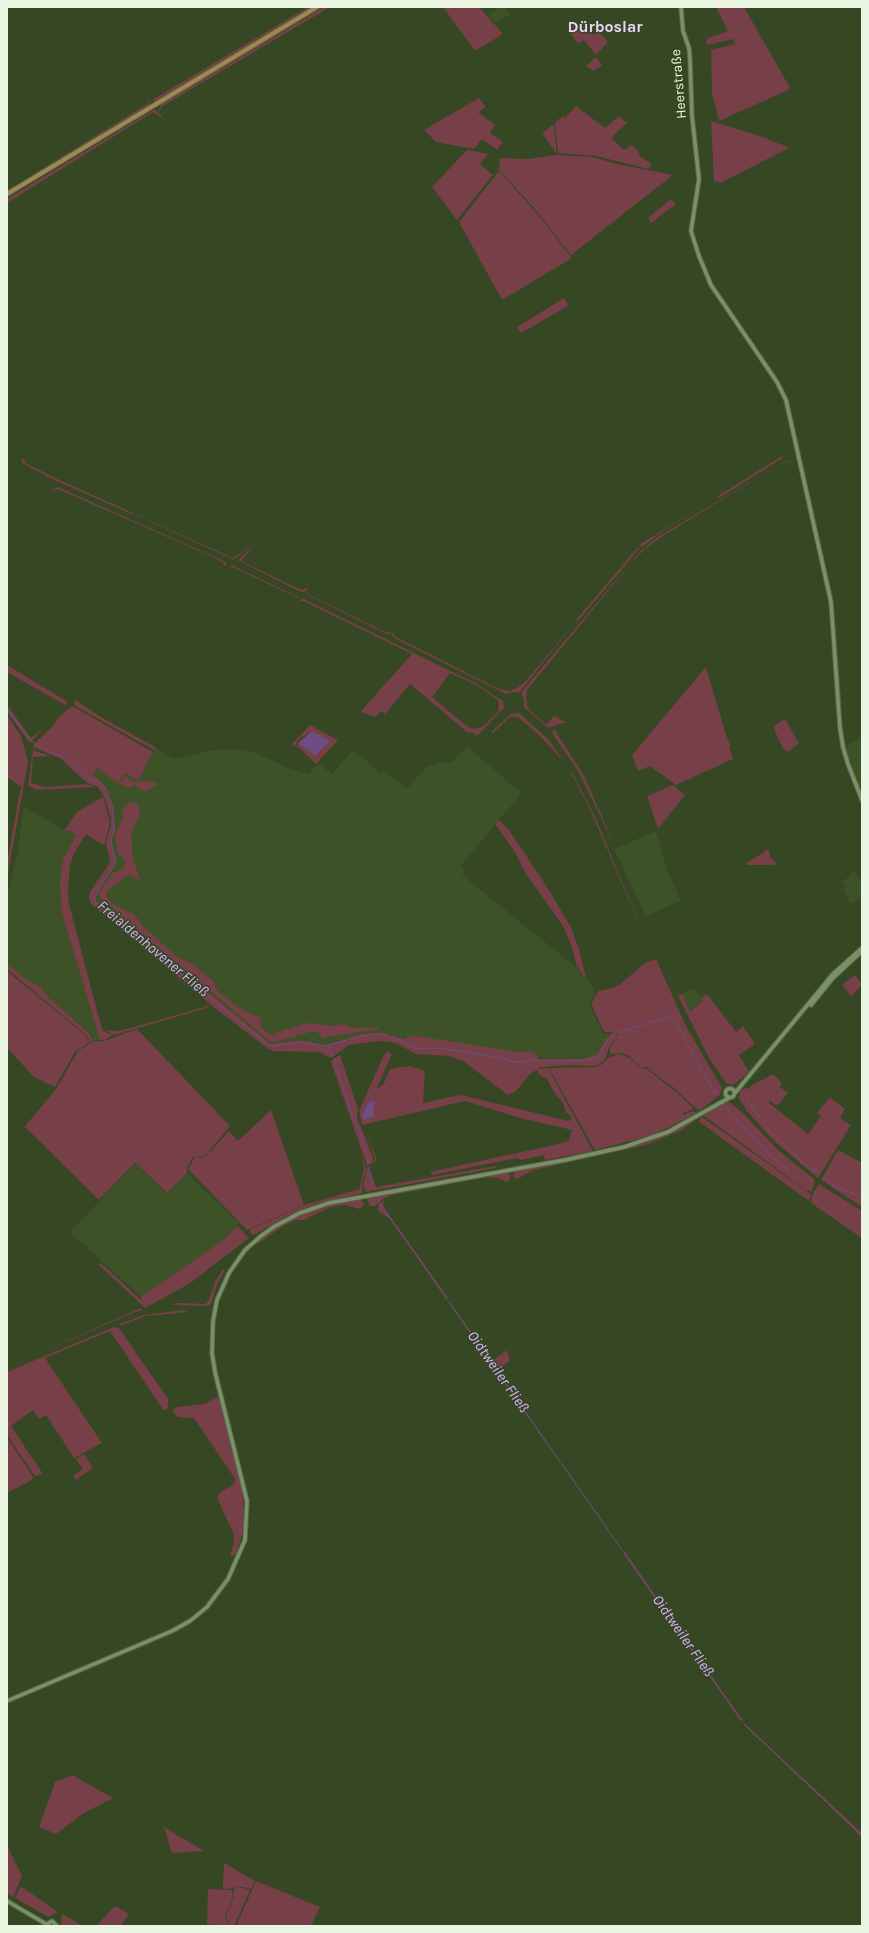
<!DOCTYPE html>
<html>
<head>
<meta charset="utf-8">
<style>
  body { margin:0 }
  #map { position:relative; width:869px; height:1933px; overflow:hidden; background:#354723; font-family:Karla,sans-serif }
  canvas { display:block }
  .frame { position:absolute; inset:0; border:8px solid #eaf6e1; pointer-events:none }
</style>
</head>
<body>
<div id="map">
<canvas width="869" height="1933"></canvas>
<div class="frame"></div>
</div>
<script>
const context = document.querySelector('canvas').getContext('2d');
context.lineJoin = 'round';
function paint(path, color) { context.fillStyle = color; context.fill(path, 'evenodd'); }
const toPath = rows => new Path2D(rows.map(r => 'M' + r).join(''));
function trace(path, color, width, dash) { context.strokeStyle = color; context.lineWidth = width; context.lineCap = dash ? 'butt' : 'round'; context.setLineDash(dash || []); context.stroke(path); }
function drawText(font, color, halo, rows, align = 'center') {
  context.font = font + ' Karla,sans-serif'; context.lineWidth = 3; context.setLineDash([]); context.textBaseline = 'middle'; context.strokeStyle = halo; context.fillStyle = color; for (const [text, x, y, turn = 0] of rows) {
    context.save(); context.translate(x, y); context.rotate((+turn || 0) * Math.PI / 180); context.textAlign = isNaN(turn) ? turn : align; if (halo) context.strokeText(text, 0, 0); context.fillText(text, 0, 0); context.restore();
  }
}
paint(toPath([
  [500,7,506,7,510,15,495,22,489,15],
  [862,737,862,784,858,786,845,746],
  [155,747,173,759,218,749,238,750,256,753,288,768,308,774,319,764,332,774,353,750,381,773,384,770,407,789,426,767,439,763,451,763,467,747,522,793,461,865,466,870,462,875,577,968,582,978,588,980,594,989,595,993,589,1004,603,1034,614,1033,607,1038,597,1054,584,1059,533,1058,440,1047,380,1032,362,1034,325,1045,300,1040,271,1044,197,983,185,976,171,960,163,957,155,947,147,945,130,926,116,919,112,913,95,901,98,891,115,866,111,840,115,821,107,791,93,775,97,768,118,782,125,773,138,781],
  [24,806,64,831,71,831,76,834,63,859,60,900,61,910,100,1040,93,1041,89,1033,48,997,41,987,25,979,7,963,7,896,17,856],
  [656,831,667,869,681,901,646,916,614,849],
  [853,871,862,881,862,898,851,904,843,889,846,887,843,881,851,875],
  [694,988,703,1001,689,1011,682,994],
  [135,1164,167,1194,187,1173,239,1223,223,1240,141,1297,70,1232]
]), '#3d5327');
paint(toPath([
  [308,7,312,7,156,101,152,100],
  [324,7,330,7,161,107,160,113,159,110,160,105],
  [443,7,479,7,503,34,475,51],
  [716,7,744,7,790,88,786,91,719,121,712,93,711,50,735,44,733,39,707,45,706,39,728,31],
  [573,23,586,28,594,35,599,32,608,42,596,55,584,40,578,43,571,35,567,28],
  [596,57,602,65,593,71,586,66],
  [147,98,150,102,149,105,20,182,147,104,149,102],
  [479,98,486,107,478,112,495,125,490,133,503,142,497,150,482,139,474,149,436,142,424,130],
  [576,106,605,128,619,116,627,123,611,138,624,150,631,145,640,152,638,155,652,164,648,169,596,156,558,153,555,122,563,116,565,118],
  [153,110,156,110,165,120,153,112,7,203,7,199],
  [711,121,763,137,789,148,720,183,714,181],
  [554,124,556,145,556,153,542,133],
  [467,150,488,154,480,164,493,175,457,220,432,187],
  [556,155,593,157,617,164,673,175,571,255,534,208,499,170,500,158,529,159],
  [499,171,540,217,572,258,502,300,459,222],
  [671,199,676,204,651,223,648,218],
  [564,298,568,306,521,333,517,327],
  [788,398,833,597,841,697,842,703,849,701,843,704,840,703,835,627,830,588,805,479],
  [785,454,781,459,719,498,718,496],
  [24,458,25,463,53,477,133,513,138,511,132,514,54,480,22,463,21,461],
  [785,461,792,462,785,462,777,466,661,537,644,550,632,562,527,690,526,699,528,708,546,725,554,716,566,722,548,728,524,707,524,699,521,694,524,689,640,552,656,538],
  [58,487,226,562,226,565,223,566,224,563,206,554,58,489,48,494],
  [717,497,660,533,642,547,639,545],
  [140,510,138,514,141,517,233,558,252,545,235,559,232,559,140,517,137,515],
  [254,545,241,561,301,590,309,587,305,592,301,592,239,561,241,557],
  [638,547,639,549,578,621,576,620],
  [232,565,298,597,298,598,235,568,229,567,218,574],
  [310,588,308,593,309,595,388,633,393,630,390,634,387,634,309,596,307,594],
  [302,598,473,682,503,701,504,708,477,736,472,732,470,733,467,732,410,684,385,714,381,711,376,717,363,713,361,711,412,654,303,601,300,601,287,615],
  [450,673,474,684,498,700,499,707,498,712,482,727,475,729,468,727,432,697],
  [576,621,519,693,512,692,506,694,396,639,393,637,392,635,394,631,394,636,499,689,509,691,517,688,525,682],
  [7,665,68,702,30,743,7,712,7,705,31,738,43,729,65,705,7,672],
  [706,667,727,738,731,746,729,747,733,759,676,785,650,766,638,771,632,755],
  [75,700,101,717,155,747,154,750,77,707,74,703],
  [72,706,153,752,138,781,125,773,118,783,97,768,93,775,106,787,113,807,115,829,111,843,116,860,115,866,98,891,95,901,108,909,116,919,130,926,147,945,155,947,163,957,171,960,185,976,197,983,271,1044,300,1040,325,1045,362,1034,380,1032,405,1039,408,1037,416,1036,518,1052,531,1052,536,1054,538,1059,584,1059,597,1054,607,1038,613,1032,616,1032,618,1037,610,1045,604,1061,598,1065,589,1066,570,1065,541,1067,530,1074,516,1091,508,1095,463,1061,449,1056,416,1054,396,1043,379,1041,349,1045,331,1058,319,1052,273,1051,267,1048,211,1005,91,904,89,898,90,892,110,862,106,843,111,825,111,818,105,799,98,787,87,783,61,759,33,747,36,742,53,726,57,719],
  [519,713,549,740,574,776,596,819,654,958,592,814,567,765,541,737,518,717,510,717,493,733,491,732,511,714],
  [7,715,21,736,28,762,7,879,7,862,21,787,7,777],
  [785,719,799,743,788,752,783,749,774,729,774,726],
  [310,725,338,740,316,764,297,746,298,743,315,756,312,731,298,740,295,747,292,744],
  [554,729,583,774,616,848,578,771,552,733],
  [33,750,51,756,33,757,31,782,34,784,46,787,86,784,95,787,36,790,28,785],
  [125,776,128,777,128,780,134,782,150,781,157,783,157,785,145,791,140,790,135,785,129,788,119,783],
  [673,785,685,795,658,829,647,796],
  [103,797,110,822,105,844,102,845,86,834,73,856,70,865,68,888,69,904,100,1022,103,1031,112,1035,105,1040,100,1040,61,910,60,882,63,859,76,835,71,831,64,831,77,812],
  [129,803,135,803,139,806,140,814,131,833,133,859,141,881,131,876,126,876,107,891,106,896,116,906,134,914,142,925,177,957,193,964,213,981,218,992,244,1011,261,1018,260,1027,274,1037,275,1033,307,1023,335,1026,342,1024,353,1028,378,1027,378,1029,322,1038,320,1034,314,1031,274,1042,270,1041,129,923,119,917,119,913,99,897,98,894,113,873,123,869,126,861,117,853,115,835,123,817,122,810],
  [499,820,509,830,545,884,571,927,579,949,586,978,583,977,576,964,572,947,563,926,526,874,513,849,495,824],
  [765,850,769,850,770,857,776,862,775,865,747,865,747,862,763,853],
  [656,959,687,1028,722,1088,720,1095,699,1111,674,1088,646,1067,640,1067,629,1056,622,1053,610,1054,610,1047,618,1037,618,1034,616,1032,604,1032,591,1004,598,991,612,988,619,985,645,963],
  [7,963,25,979,41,987,48,997,89,1033,93,1041,91,1042,84,1033,7,969],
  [7,971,83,1033,90,1042,75,1052,55,1087,34,1077,7,1048],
  [855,975,862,985,851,996,842,985],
  [682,994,690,1011,703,1001,701,998,707,994,736,1032,743,1026,755,1044,739,1055,749,1072,736,1083,732,1085,726,1083,709,1058,678,996],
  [208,1004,209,1006,207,1008,114,1035,104,1030,116,1031,131,1028,208,1006],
  [137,1029,230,1126,205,1156,193,1157,187,1168,187,1173,167,1193,135,1163,99,1200,25,1127,7,1148,56,1089,78,1051,92,1042,104,1041],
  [387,1051,392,1054,377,1088,383,1085,390,1069,410,1066,425,1071,423,1103,460,1095,569,1121,572,1118,565,1110,564,1104,555,1094,547,1079,538,1074,537,1069,548,1068,593,1151,545,1160,544,1155,521,1160,517,1158,433,1175,430,1172,563,1143,569,1140,572,1130,520,1118,465,1101,362,1125,359,1111,382,1059],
  [619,1054,630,1058,639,1067,647,1069,679,1094,694,1109,683,1113,683,1115,692,1111,697,1113,653,1135,595,1150,549,1068,594,1067,601,1065,608,1058],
  [340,1055,358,1109,357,1114,358,1120,373,1157,372,1163,367,1166,331,1062,332,1060],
  [773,1074,782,1083,769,1103,808,1134,821,1116,817,1113,830,1097,845,1109,840,1118,851,1125,818,1178,774,1141,745,1109,745,1107,739,1099,740,1091,747,1087,748,1090,751,1086],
  [780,1087,788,1093,777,1106,770,1101],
  [728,1101,742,1112,778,1150,815,1180,812,1191,806,1190,704,1116,704,1114],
  [271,1110,304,1205,247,1230,188,1169,195,1157,205,1157,229,1131,238,1141],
  [701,1116,682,1130,646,1145,534,1170,517,1179,513,1176,516,1171,604,1153,644,1143,677,1129],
  [702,1117,811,1194,809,1201,698,1121],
  [366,1132,377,1159,369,1169,376,1187,472,1170,495,1166,496,1168,366,1192,363,1185,367,1168,372,1165,375,1159],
  [838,1150,862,1163,862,1207,821,1180],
  [361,1153,366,1169,362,1183,362,1193,316,1204,285,1217,254,1235,250,1233,250,1230,253,1228,305,1205,359,1189,364,1169],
  [506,1172,510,1175,510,1179,507,1182,497,1178,488,1177,392,1195,383,1199,375,1206,370,1206,367,1200,368,1197],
  [819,1184,862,1211,862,1238,811,1203,813,1193],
  [361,1198,364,1205,360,1209,344,1205,331,1207,303,1220,296,1220,283,1226,259,1243,256,1243,269,1232,300,1215,341,1202],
  [385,1199,383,1205,385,1209,448,1298,447,1300,390,1219,378,1211,378,1206],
  [237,1226,249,1238,189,1284,145,1308,99,1265,101,1263,141,1300,141,1297,223,1240],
  [223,1269,225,1270,217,1285,211,1304,208,1306,175,1305,175,1303,183,1303,205,1304,208,1302,215,1282],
  [449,1301,492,1361,507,1350,510,1360,498,1371,622,1551,449,1303],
  [141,1308,142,1310,133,1313,7,1367],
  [184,1310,188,1312,146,1316,120,1326,120,1324,144,1315],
  [114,1327,119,1328,168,1399,168,1408,164,1411,110,1331,45,1358,102,1443,74,1458,46,1415,39,1419,33,1410,11,1426,43,1474,35,1476,7,1435,7,1372],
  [220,1396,239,1471,243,1498,244,1524,242,1535,236,1554,230,1557,234,1543,234,1535,218,1500,218,1494,234,1484,235,1479,194,1418,178,1417,172,1411,177,1407,204,1404],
  [9,1440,33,1477,32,1480,7,1493,7,1441],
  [84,1454,93,1468,76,1480,73,1476,83,1469,76,1459],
  [624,1551,741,1718,743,1718,743,1721,741,1721,623,1553],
  [744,1723,793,1769,829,1802,827,1803,744,1725],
  [72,1775,113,1798,84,1813,56,1834,39,1827,55,1782],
  [830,1803,862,1833,862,1837,828,1804],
  [164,1827,204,1851,172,1853],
  [7,1845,22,1876,13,1897,7,1893],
  [224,1863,255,1881,251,1889,243,1887,223,1889],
  [256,1881,320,1907,311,1926,236,1926],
  [20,1887,22,1887,58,1912,48,1917,15,1898],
  [236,1888,243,1888,250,1890,234,1926,229,1926,226,1916,234,1897,233,1890],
  [208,1889,232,1890,233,1898,225,1916,228,1926,207,1924],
  [115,1906,129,1914,120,1926,96,1926],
  [62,1913,66,1916,82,1926,64,1926,61,1924]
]), '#773f47');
paint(toPath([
  [312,731,330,741,315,756,298,743],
  [374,1101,375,1103,373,1110,375,1116,364,1120,362,1116,367,1105,368,1102]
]), '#6d4e82');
trace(toPath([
  [7,708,29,739,41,748,66,758,92,781,98,780,105,788,113,807,114,829,111,842,116,862,98,891,94,898,95,901,109,911,116,920,132,929,147,946,155,949,160,956,170,961,185,977,196,983,209,997,269,1045,276,1046,299,1042,325,1046,362,1036,378,1034,400,1040,416,1049,439,1048,503,1058,513,1062,528,1061,531,1059,543,1062],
  [617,1033,666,1017,672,1018,676,1022,712,1089,718,1093],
  [329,1045,332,1056],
  [600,1053,608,1039,616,1033],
  [334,1059,353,1118,360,1131,362,1141,369,1160,368,1164],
  [547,1061,585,1060,595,1058,599,1055],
  [713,1089,716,1094],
  [747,1100,767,1128,805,1165,819,1173],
  [724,1105,746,1131,757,1140,769,1155,788,1169],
  [369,1170,375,1188],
  [824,1177,834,1186,862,1197],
  [378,1197,380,1204,417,1256],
  [419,1259,447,1299],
  [449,1302,560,1462],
  [562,1464,622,1550],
  [624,1552,741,1720],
  [745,1725,862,1836]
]), '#6d4e82', 1);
const secondary = toPath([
  [681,7,683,31,689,48,690,59,692,116,699,179,691,231,699,256,711,285,777,382,786,400,831,602,840,728,843,747,848,764,862,800],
  [811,1005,833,978,862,951],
  '725.5 1093a4.5 4.5 0 1 1 9 0a4.5 4.5 0 1 1-9 0Z',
  [735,1093,833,974,862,948],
  [7,1701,172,1631,190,1621,207,1607,228,1579,245,1540,247,1501,215,1372,212,1353,213,1321,217,1300,229,1273,245,1250,261,1236,275,1226,300,1213,329,1203,565,1160,624,1147,668,1132,729,1098],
  [7,1901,46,1924],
  [46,1925,52,1921,57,1926]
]);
const primary = toPath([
  [7,194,317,7]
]);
trace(secondary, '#566545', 5.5);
trace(primary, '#566545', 6);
trace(secondary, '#7b9068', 3.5);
trace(primary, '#9e8851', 4);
drawText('14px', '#eaf6e1', '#354723', [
  ["Heerstraße",679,84,-95]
]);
drawText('italic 15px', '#deaffe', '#354723', [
  ["Freialdenhovener Fließ",153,949,40],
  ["Oidtweiler Fließ",498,1372,55],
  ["Oidtweiler Fließ",683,1636,55]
]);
drawText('bold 16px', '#ecd4fd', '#354723', [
  ["Dürboslar",605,27]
]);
</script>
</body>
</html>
